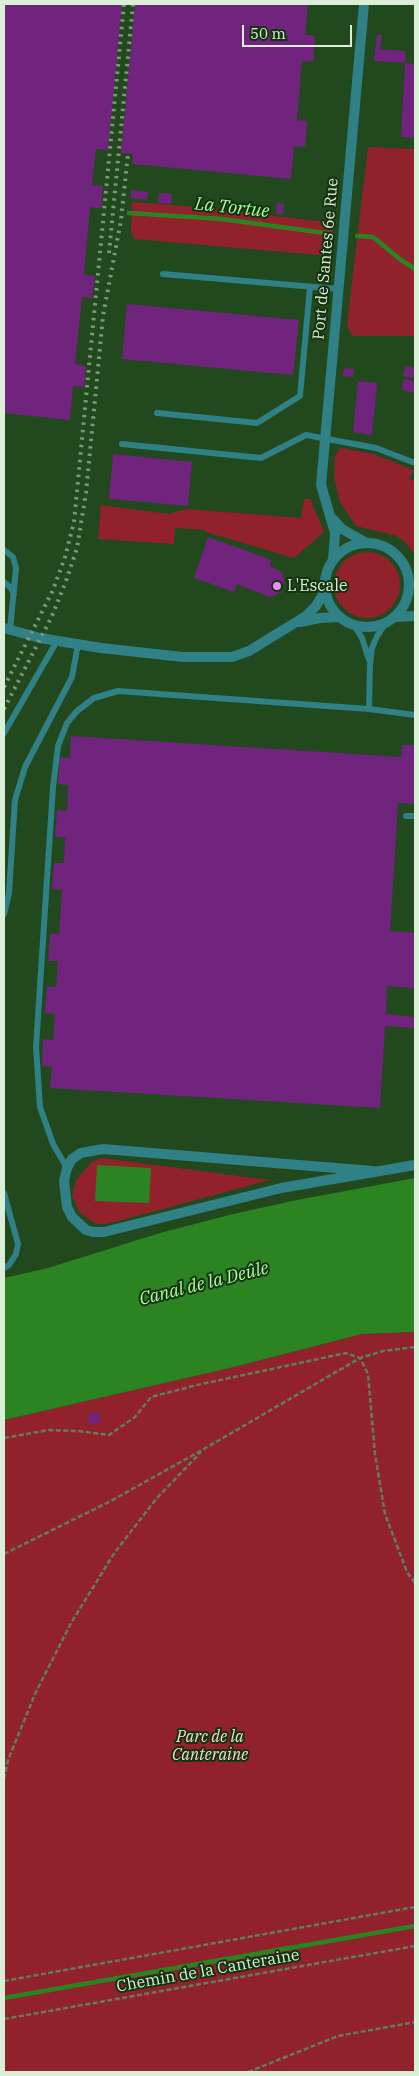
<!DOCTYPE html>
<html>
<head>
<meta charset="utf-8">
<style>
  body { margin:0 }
  #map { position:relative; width:419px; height:2076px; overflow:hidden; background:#1d3e1a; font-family:"IBM Plex Serif",serif }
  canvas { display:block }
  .frame { position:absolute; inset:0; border:5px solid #dbeed8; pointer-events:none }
  .scale { position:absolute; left:242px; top:25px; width:110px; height:22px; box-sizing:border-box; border:2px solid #dbeed8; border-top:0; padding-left:6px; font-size:15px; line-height:18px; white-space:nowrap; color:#dbeed8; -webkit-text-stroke:4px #13330f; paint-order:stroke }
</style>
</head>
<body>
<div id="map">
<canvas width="419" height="2076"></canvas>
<div class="frame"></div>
<div class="scale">50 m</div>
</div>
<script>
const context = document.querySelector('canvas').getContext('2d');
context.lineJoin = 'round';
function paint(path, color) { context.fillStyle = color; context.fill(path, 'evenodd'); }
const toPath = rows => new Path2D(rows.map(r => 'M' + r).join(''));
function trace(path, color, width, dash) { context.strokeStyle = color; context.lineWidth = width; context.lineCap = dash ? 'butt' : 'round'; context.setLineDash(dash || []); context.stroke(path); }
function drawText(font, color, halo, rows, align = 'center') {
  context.font = font + ' "IBM Plex Serif",serif'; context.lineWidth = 4; context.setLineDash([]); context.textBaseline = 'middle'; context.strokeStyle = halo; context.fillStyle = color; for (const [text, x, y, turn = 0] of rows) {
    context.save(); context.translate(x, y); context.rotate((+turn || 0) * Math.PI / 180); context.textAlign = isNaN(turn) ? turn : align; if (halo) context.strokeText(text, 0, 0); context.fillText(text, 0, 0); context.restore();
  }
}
paint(toPath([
  [4,4,415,4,415,1280,4,1373]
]), '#22481d');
paint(toPath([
  [368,147,415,149,415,336,352,336,347,324],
  [132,202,197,207,334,223,330,256,134,239,131,231],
  [340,448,373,454,414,470,409,478,415,482,415,554,405,542,397,536,356,526,340,502,334,477,335,456],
  [304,499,310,499,324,532,294,558,206,532,206,530,175,528,174,544,98,539,101,505,169,514,186,509,301,518],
  '334 585a33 33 0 1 1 66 0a33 33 0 1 1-66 0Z',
  [101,1158,270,1180,107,1224,96,1224,80,1213,72,1196,76,1180,92,1162],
  [415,1332,415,2072,4,2072,4,1420,234,1367,362,1334]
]), '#91222b');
paint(toPath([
  [97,1165,151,1168,149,1203,95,1201],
  [415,1178,415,1332,362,1334,234,1367,4,1420,4,1278,48,1268,160,1233,233,1214,297,1200]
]), '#2b8322');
trace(toPath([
  [129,213,222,219,332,234],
  [357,236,373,237,401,260,415,269],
  [4,1998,415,1926]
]), '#2b8322', 4.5);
paint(toPath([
  [4,4,122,4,108,150,96,149,92,185,103,186,101,209,90,207,84,275,95,276,92,298,82,297,75,364,86,366,84,387,73,386,70,420,4,413],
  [135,4,308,4,305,35,315,36,313,62,302,61,297,120,307,121,305,147,294,146,291,179,132,164,133,154,121,153],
  [377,35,382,35,380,49,406,51,405,63,374,61],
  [405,63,415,64,415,138,401,137],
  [131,190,148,192,147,200,131,198],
  [159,193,172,194,171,204,158,203],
  [277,203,284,204,283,214,276,214],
  [127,304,299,320,293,375,122,359],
  [405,366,415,367,413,378,403,376],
  [344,368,354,369,353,377,343,376],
  [403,379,415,381,415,393,402,390],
  [358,381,377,383,372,435,353,432],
  [113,454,192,462,188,506,109,499],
  [208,537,272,560,269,566,279,570,283,575,284,582,281,591,276,595,269,597,237,584,234,592,194,578],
  [71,736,401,757,402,745,415,745,415,804,398,803,390,931,415,933,415,988,387,986,386,1014,415,1017,415,1028,385,1026,380,1108,50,1088,52,1067,42,1066,43,1039,53,1040,55,1014,45,1013,47,986,56,987,58,961,48,961,50,934,59,934,62,890,52,889,54,863,64,863,65,837,55,837,57,810,67,811,68,785,58,784,60,757,70,758],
  [98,1412,101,1422,90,1425,87,1415]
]), '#71247e');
trace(toPath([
  [4,1438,49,1430,78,1431,109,1435,135,1417,151,1397,197,1385,346,1353,360,1358,368,1374,375,1454,385,1514,407,1572,415,1583],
  [4,1554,109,1502,204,1449,360,1358,383,1351,415,1347],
  [4,1779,8,1760,35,1694,71,1623,115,1552,157,1498,201,1452],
  [4,1981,415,1907],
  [4,2019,415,1946],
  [248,2072,338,2036,415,2022]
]), '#617d5e', 2.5, [5, 2.5]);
trace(toPath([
  [163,274,338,289],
  [157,413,257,423,300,396,310,287],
  [122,444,261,458,306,435,376,448,415,463],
  [4,550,13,557,16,568,10,630],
  [4,582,11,588,14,594],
  [354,625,362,638,369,660],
  [369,709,370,664,372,648,377,636,386,623],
  [4,733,57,641],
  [406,816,415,816],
  [4,914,9,893,15,800,25,767,72,677,78,644],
  [67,1168,53,1144,40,1107,36,1047,53,787,58,746,67,723,77,711,94,698,118,691,369,709,415,715],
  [4,1193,18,1244,16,1254,9,1265,4,1268]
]), '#2f8186', 6);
trace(toPath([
  [333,519,342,529,365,542],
  '325 585a42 42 0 1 1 84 0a42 42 0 1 1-84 0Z',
  [333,560,335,533,321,485,364,4],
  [394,617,415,616],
  [300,622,320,618,339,617],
  [4,628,40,638,101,648,183,657,232,657,249,651,306,616,316,606,325,591],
  [373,1171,103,1149,81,1153,72,1159,67,1168,64,1181,67,1207,72,1217,86,1230,93,1232,104,1232,281,1188,415,1165]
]), '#2f8186', 10);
trace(toPath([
  [109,253,133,4],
  [4,687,53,590,65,557,74,522,124,4],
  [4,709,52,616,66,581,77,548,86,493,103,316,121,220,128,154]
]), '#7d977a', 4, [2.5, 5]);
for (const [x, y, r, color] of [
  [277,586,5,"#eb8dfb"]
]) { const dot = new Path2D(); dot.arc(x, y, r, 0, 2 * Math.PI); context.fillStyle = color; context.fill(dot); trace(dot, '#13330f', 2); }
drawText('16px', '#dbeed8', '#13330f', [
  ["Port de Santes 6e Rue",326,259,-85],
  ["Chemin de la Canteraine",208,1971,-10]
]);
drawText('16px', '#dbeed8', '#13330f', [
  ["L'Escale",287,586]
], 'left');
drawText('italic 16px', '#fbd9d7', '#13330f', [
  ["Parc de la",210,1737],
  ["Canteraine",210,1755]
]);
drawText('italic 18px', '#a9fd9f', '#13330f', [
  ["La Tortue",232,208,6],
  ["Canal de la Deûle",204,1284,-14]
]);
</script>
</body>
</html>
